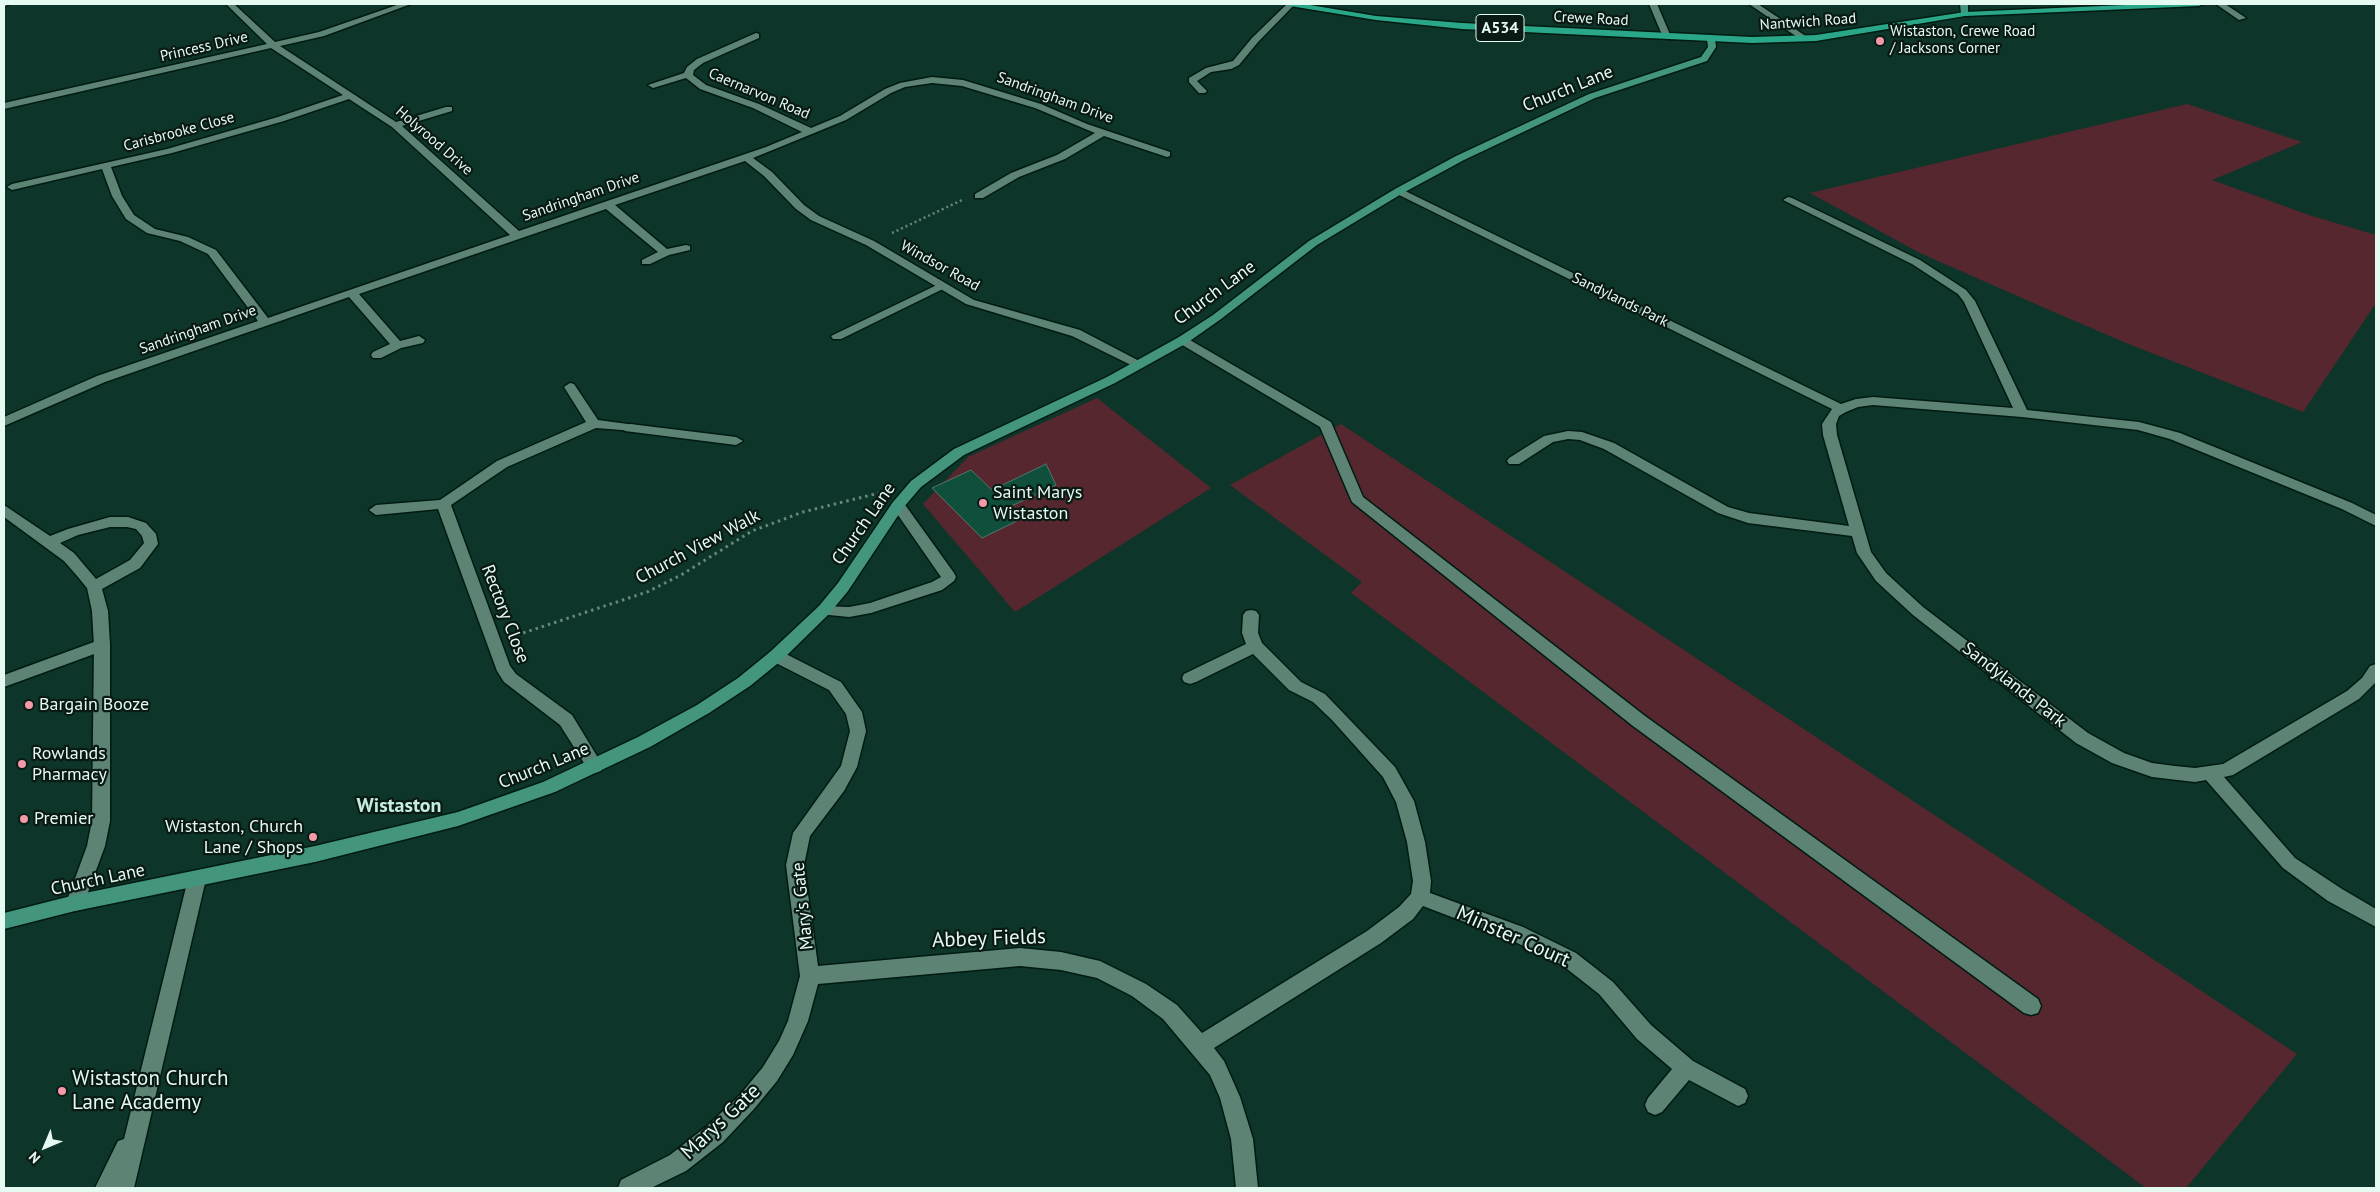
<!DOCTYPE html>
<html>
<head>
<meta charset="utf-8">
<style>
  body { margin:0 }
  #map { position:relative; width:2380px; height:1192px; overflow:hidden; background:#0e3529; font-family:"PT Sans",sans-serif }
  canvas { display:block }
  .frame { position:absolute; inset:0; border:5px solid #e5faf1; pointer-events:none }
  .north { position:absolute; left:20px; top:1122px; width:50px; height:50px; -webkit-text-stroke:4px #091913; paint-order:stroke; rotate:225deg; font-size:14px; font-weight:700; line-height:20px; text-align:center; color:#e5faf1 }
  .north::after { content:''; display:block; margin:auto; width:18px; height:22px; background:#e5faf1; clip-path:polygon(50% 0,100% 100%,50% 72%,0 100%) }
</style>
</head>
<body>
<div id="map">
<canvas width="2380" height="1192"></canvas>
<div class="frame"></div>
<div class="north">N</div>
</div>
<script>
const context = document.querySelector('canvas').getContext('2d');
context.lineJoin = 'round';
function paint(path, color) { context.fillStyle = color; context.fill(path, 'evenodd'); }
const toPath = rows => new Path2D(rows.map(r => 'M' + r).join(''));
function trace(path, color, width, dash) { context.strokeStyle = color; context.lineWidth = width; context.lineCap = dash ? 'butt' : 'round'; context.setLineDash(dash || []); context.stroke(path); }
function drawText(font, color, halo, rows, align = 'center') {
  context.font = font + ' "PT Sans",sans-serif'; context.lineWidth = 4.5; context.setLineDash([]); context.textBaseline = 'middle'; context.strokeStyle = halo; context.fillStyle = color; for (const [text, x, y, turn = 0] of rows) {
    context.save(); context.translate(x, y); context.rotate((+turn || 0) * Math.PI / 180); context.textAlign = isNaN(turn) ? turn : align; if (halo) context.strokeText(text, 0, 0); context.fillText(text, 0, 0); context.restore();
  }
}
paint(toPath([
  [2187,104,2302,142,2212,180,2309,215,2376,235,2376,303,2303,412,2126,343,2047,309,1920,253,1810,193],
  [1097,398,1211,488,1015,612,923,504,968,457],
  [1341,424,2297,1054,2186,1188,2146,1188,1351,593,1362,582,1230,485]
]), '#572730');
const building = toPath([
  [1046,464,1056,485,1005,509,1017,521,982,538,932,488,971,470,992,490,1046,464]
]);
paint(building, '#0f4f3c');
trace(building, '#517768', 1);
const lane = toPath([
  [1287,4,1295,4,1258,42,1239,65,1231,69,1211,72,1197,81,1207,91,1205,93,1199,93,1189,82,1189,78,1206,68,1233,61,1252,38,1287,4],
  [1649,4,1657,4,1671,37,1670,39,1663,37,1649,4],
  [1749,4,1758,4,1810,39,1803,41,1749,4],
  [2216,4,2225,4,2246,18,2239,20,2216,4],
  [941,283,945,284,947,286,945,288,841,339,833,339,831,336,941,283],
  [1183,336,1331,422,1363,497,1645,716,2038,999,2041,1006,2038,1013,2031,1015,2024,1013,1633,726,1352,502,1320,427,1179,343,1177,340,1179,337,1183,336],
  [630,424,736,437,743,441,736,445,625,431,623,428,630,424],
  [102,639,108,641,110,645,108,649,4,687,4,675,102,639],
  [197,871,203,873,206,879,134,1188,95,1188,118,1141,124,1139,188,879,191,873,197,871]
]);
const street = toPath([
  [4,4,9,4,4,7,4,4],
  [226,4,234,4,275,42,319,32,400,4,411,4,324,36,280,46,396,122,446,107,452,107,452,111,402,126,519,231,766,147,802,132,753,108,700,89,686,78,653,88,648,85,684,73,687,67,697,59,756,33,759,34,759,38,703,63,694,70,693,75,706,85,759,104,811,128,840,116,885,89,900,83,932,77,963,80,1041,104,1087,124,1170,152,1170,156,1167,157,1104,136,1065,159,1019,177,983,198,975,198,975,194,1011,173,1057,155,1095,133,1035,108,962,86,932,83,905,87,891,93,846,120,753,158,772,172,804,205,819,216,874,241,974,300,1080,330,1145,364,1143,367,1135,367,1072,336,966,304,866,245,811,220,796,209,764,176,745,161,615,205,667,249,686,245,690,246,690,250,669,255,650,264,642,264,642,260,658,252,606,209,359,294,400,341,419,336,425,340,423,343,401,348,381,358,373,358,371,355,373,352,390,344,349,297,105,382,4,426,4,417,97,376,258,321,208,254,180,241,147,233,126,219,112,196,102,169,12,190,7,187,12,184,167,149,278,117,343,95,271,48,4,109,4,103,267,44,226,4],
  [349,99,392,127,510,235,268,318,216,250,188,237,155,229,134,215,122,196,111,167,172,153,284,121,349,99],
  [1399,188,1841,404,1856,399,1873,397,2013,408,1964,302,1958,294,1912,264,1783,200,1788,197,1792,198,1920,260,1966,290,1975,301,2027,410,2139,422,2180,433,2352,503,2376,515,2376,526,2342,509,2170,439,2138,430,2022,417,1873,405,1858,407,1846,412,1839,416,1836,424,1837,435,1871,552,1886,573,1923,607,2088,733,2124,753,2152,763,2175,766,2195,768,2223,764,2347,691,2362,678,2370,666,2376,664,2376,682,2359,699,2233,775,2224,777,2295,858,2342,889,2376,909,2376,927,2328,901,2283,868,2206,780,2195,782,2152,777,2112,763,2076,743,1913,615,1876,581,1857,553,1852,536,1748,523,1718,513,1604,449,1580,440,1568,439,1553,442,1519,464,1509,464,1507,461,1509,458,1544,436,1568,431,1582,432,1614,443,1728,507,1749,513,1849,526,1823,435,1822,424,1832,409,1395,193,1395,189,1399,188],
  [570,383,574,384,598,420,635,425,637,428,635,431,596,428,507,467,451,505,510,666,516,674,572,715,603,766,601,771,595,773,589,771,560,725,504,682,497,671,438,509,376,515,369,510,376,505,440,500,497,461,586,422,564,387,570,383],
  [898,500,903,502,954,573,956,577,954,581,942,590,871,613,849,617,819,614,816,610,819,606,849,607,870,603,932,582,941,577,891,505,898,500],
  [4,505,50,536,68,529,110,517,128,517,146,523,156,534,158,544,140,568,102,589,108,611,110,645,110,821,105,846,84,903,82,909,75,911,68,909,66,903,87,846,92,821,94,645,92,611,87,588,78,577,64,561,4,517,4,505],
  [110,527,127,527,136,529,142,536,144,543,130,560,96,579,74,553,60,543,78,535,110,527],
  [1251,610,1256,611,1259,615,1258,633,1262,643,1301,682,1325,694,1395,767,1414,801,1425,842,1431,881,1430,893,1523,927,1576,953,1613,982,1651,1025,1693,1061,1745,1089,1748,1096,1745,1103,1738,1106,1689,1080,1662,1112,1655,1115,1648,1112,1645,1105,1648,1098,1672,1069,1637,1039,1599,994,1562,965,1509,939,1423,906,1413,919,1381,943,1214,1048,1224,1061,1240,1097,1253,1139,1258,1188,1236,1188,1231,1139,1220,1098,1210,1075,1163,1019,1132,996,1097,978,1061,970,1020,966,818,984,808,1021,793,1055,777,1081,754,1109,723,1142,686,1171,651,1188,618,1188,621,1180,670,1155,707,1126,740,1095,763,1067,779,1041,788,1021,800,976,786,865,793,833,841,766,850,731,846,714,829,690,770,660,768,656,770,652,776,650,782,652,841,682,862,712,866,731,857,767,844,791,810,836,804,865,818,966,1020,948,1061,952,1100,961,1146,984,1177,1005,1202,1033,1367,931,1399,907,1411,894,1413,881,1407,842,1396,802,1383,777,1332,720,1313,702,1289,690,1253,654,1196,682,1190,684,1184,682,1182,678,1184,674,1246,644,1242,633,1243,615,1246,611,1251,610]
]);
const secondary = toPath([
  [1960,4,1968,4,1968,16,1961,14,1960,4],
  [1711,36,1715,39,1716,47,1707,61,1595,98,1464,160,1403,193,1317,245,1221,319,1187,343,1115,383,964,455,921,487,903,508,848,591,829,614,782,660,750,686,709,713,650,747,555,792,458,826,315,862,75,911,4,929,4,913,75,895,315,846,458,812,543,782,638,737,697,705,738,678,770,652,819,606,838,583,893,502,911,481,954,449,1107,377,1179,337,1213,315,1309,241,1395,189,1456,156,1589,94,1701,57,1708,47,1707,39,1711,36]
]);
const primary = toPath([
  [1286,4,1304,4,1376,16,1462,23,1752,37,1816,35,1965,12,2148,4,2203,4,2199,6,1965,16,1816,41,1752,43,1462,29,1376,20,1290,6,1286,4]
]);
trace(lane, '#001b12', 3);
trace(street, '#001b12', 3);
trace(secondary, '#001b12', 3);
trace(primary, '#001b12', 3);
trace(toPath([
  [892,233,962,200]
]), '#67867c', 2.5, [2, 3]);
trace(toPath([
  [517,635,647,592,681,575,752,531,803,512,879,493]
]), '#67867c', 3, [2.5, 4]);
paint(lane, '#5d8375');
paint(street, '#5d8375');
paint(secondary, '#43957e');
paint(primary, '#29a788');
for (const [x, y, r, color] of [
  [1880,41,5,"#f39aa8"],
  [983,503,5,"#f39aa8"],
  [29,705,5,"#f39aa8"],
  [22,764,5,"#f39aa8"],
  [24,819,5,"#f39aa8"],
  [313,837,5,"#f39aa8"],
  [62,1091,5,"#f39aa8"]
]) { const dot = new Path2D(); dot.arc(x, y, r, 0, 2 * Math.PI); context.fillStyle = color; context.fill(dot); trace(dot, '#091913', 2); }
drawText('15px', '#e5faf1', '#091913', [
  ["Crewe Road",1591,19,3],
  ["Nantwich Road",1808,22,-4],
  ["Princess Drive",204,47,-13],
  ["Caernarvon Road",759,94,23],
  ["Sandringham Drive",1055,98,20],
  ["Carisbrooke Close",179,132,-15],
  ["Holyrood Drive",434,141,41],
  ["Sandringham Drive",581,197,-19],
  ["Windsor Road",940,266,29],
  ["Sandylands Park",1620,300,26],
  ["Sandringham Drive",198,330,-19]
]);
drawText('15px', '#e5faf1', '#091913', [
  ["Wistaston, Crewe Road",1890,32],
  ["/ Jacksons Corner",1890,49]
], 'left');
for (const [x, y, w] of [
  [1500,28,48]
]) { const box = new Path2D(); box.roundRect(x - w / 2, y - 13.5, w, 27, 4); context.fillStyle = '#091913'; context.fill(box); trace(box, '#e5faf1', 1); }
drawText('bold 16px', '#e5faf1', null, [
  ["A534",1500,28]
]);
drawText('18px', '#e5faf1', '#091913', [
  ["Church Lane",1568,89,-22],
  ["Church Lane",1215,293,-36],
  ["Church Lane",864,524,-55],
  ["Church View Walk",698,547,-28],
  ["Rectory Close",505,614,69],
  ["Sandylands Park",2014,685,38],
  ["Church Lane",544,766,-22],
  ["Church Lane",98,880,-12],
  ["Mary's Gate",803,906,-96]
]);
drawText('18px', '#e5faf1', '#091913', [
  ["Saint Marys",993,493],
  ["Wistaston",993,514],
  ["Bargain Booze",39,705],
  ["Rowlands",32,754],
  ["Pharmacy",32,775],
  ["Premier",34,819],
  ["Wistaston, Church",303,827,"right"],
  ["Lane / Shops",303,848,"right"]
], 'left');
drawText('bold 20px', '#c4eddd', '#091913', [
  ["Wistaston",399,806]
]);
drawText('21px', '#e5faf1', '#091913', [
  ["Minster Court",1513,937,24],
  ["Abbey Fields",989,939,-2],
  ["Marys Gate",721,1122,-43]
]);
drawText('21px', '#e5faf1', '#091913', [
  ["Wistaston Church",72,1079],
  ["Lane Academy",72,1103]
], 'left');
</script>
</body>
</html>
